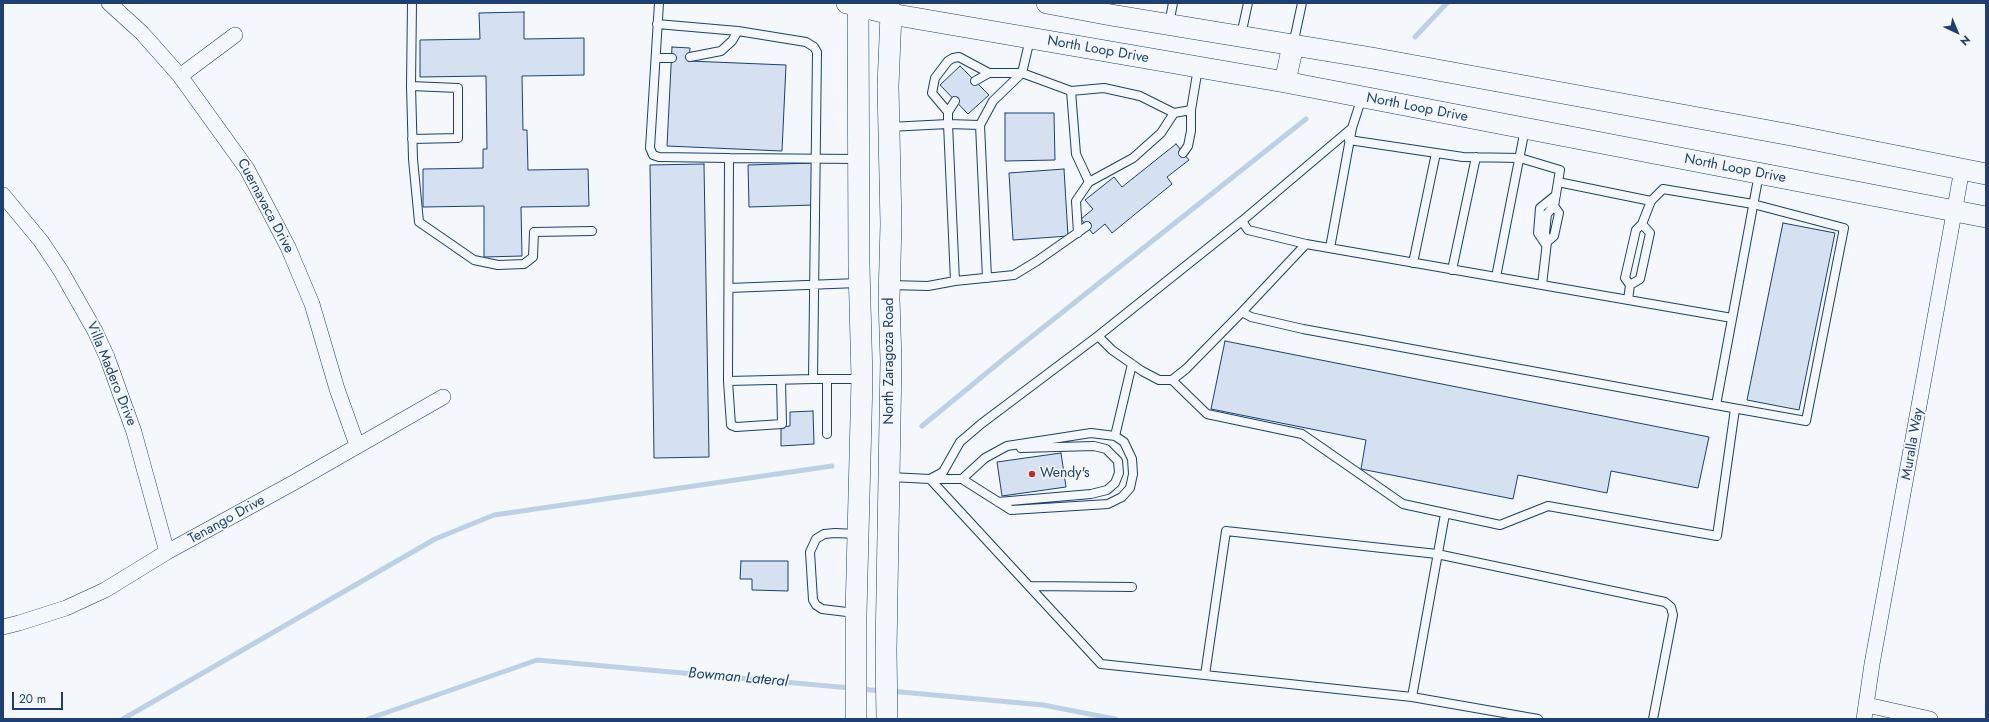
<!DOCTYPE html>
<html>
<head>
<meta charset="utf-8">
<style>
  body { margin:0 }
  #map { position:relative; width:1989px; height:722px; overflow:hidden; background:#f4f7fb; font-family:Jost,sans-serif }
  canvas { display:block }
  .frame { position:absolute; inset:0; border:4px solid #1d3f73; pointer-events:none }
  .north { position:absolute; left:1937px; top:12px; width:40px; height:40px; -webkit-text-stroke:3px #f4f7fb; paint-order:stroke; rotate:136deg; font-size:11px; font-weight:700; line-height:16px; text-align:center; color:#1d3f73 }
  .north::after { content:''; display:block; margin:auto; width:14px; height:18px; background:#1d3f73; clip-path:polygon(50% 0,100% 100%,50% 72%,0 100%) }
  .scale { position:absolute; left:12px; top:692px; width:51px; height:18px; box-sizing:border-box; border:2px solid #1d3f73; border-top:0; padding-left:5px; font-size:12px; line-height:14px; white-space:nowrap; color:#1d3f73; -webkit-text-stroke:3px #f4f7fb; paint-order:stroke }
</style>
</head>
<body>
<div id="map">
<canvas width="1989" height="722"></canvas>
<div class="frame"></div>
<div class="north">N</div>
<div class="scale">20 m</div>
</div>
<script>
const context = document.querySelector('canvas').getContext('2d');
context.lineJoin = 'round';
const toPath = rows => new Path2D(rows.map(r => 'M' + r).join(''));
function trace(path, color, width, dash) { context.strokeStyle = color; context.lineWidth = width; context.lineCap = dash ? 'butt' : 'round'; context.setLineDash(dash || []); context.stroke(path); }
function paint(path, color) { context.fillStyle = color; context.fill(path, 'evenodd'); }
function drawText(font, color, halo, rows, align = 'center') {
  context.font = font + ' Jost,sans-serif'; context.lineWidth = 3; context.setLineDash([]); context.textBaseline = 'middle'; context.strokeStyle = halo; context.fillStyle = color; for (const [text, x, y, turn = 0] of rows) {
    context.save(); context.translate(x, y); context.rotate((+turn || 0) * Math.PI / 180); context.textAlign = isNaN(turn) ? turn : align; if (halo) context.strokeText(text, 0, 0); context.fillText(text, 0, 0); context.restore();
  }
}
trace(toPath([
  [1415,37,1447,3],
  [922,426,1006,357,1306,119],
  [861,689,882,691],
  [890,691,1043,705,1115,719],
  [123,719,435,539,494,515,832,466],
  [368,719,537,660,851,688]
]), '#bed0e5', 5);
const building = toPath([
  [524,12,524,39,584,38,584,75,522,76,523,130,527,130,528,170,588,169,589,206,521,207,522,256,484,257,484,206,423,207,423,169,483,168,483,149,487,149,486,76,420,77,420,40,480,39,479,13,524,12],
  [672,47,690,48,689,61,786,65,782,151,667,146,672,47],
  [960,66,989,95,968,114,940,85,960,66],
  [1005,113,1054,113,1055,160,1005,161,1005,113],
  [1176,144,1189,160,1167,177,1172,184,1112,233,1105,224,1093,234,1081,219,1093,209,1085,200,1114,177,1122,187,1176,144],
  [813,163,814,205,749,207,748,165,813,163],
  [704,164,709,457,654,458,650,165,704,164],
  [1064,169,1068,236,1013,240,1009,173,1064,169],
  [1783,223,1835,233,1799,410,1747,400,1783,223],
  [1225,341,1709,437,1698,488,1611,471,1607,493,1518,475,1513,499,1361,469,1366,440,1211,409,1225,341],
  [813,411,814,444,781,446,781,427,790,426,790,412,813,411],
  [1061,453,1066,487,1002,496,997,462,1061,453],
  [741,561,788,561,788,591,752,590,752,579,740,579,741,561]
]);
paint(building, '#d5e0f0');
trace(building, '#1d3f73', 1);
const lane = toPath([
  [412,3,411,86,413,159,419,222,474,260,498,265,524,264,533,257,534,232,592,231],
  [659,3,650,148,653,155,659,157,729,158,728,381,813,379,861,379],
  [657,24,738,31,806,42,814,47,817,52,813,379],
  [1169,24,1173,3],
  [1241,35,1248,3],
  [1293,45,1302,3],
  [690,57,721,51,732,41,738,31],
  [656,58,672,58],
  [975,81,989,73,1022,73,1071,91,1076,154,1089,182],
  [411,86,458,88,458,138,412,139],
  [1071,91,1104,88,1140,96,1174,113,1191,110],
  [948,112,932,93,935,78,948,61,953,58,959,57,989,73],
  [980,125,987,278],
  [889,127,948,124,980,125,993,101,1022,73,1030,39],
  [1352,128,1242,221,1248,230,1306,244,1732,318],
  [1349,140,1463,157,1520,158,1560,170,1554,206,1547,214,1545,233,1547,242,1542,285],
  [1183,153,1188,146,1191,131,1191,110,1198,68],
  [729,158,858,159],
  [1558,182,1651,201,1663,189,1753,204,1844,228,1806,421,1716,405],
  [1242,221,1098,336,1112,350,1142,371,1159,380,1172,380,1186,369,1242,312],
  [1078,233,1076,201,1089,182,1133,158,1161,133,1174,113],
  [1547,242,1554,236,1559,213,1554,206],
  [1306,244,1242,312,1251,317,1303,329,1716,405,1759,174],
  [1546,245,1538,233,1540,208,1556,195],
  [1330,248,1352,128,1362,97],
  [1413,263,1436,153],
  [1452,270,1476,157],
  [1496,277,1525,129],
  [955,281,1014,275,1037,261,1087,226],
  [890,285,928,286,955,281,948,124,948,112,955,101],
  [1630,285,1640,279,1650,233,1642,224],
  [729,288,858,283],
  [1628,300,1630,285,1625,278,1636,230,1642,224,1651,201],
  [1172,380,1207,414,1302,434,1403,504,1500,525,1548,506,1717,536,1735,409],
  [728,381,731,425,736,427,782,424,781,380],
  [827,434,827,379],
  [1115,436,1132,364],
  [890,477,930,479,943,472,960,442,981,424,1098,336],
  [930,479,1101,664,1412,697,1538,719],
  [930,479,962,479,1011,510,1108,504,1122,497,1130,488,1133,474,1132,459,1124,442,1115,436,1091,433,1007,446,985,458,962,479],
  [998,502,1091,494,1107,490,1115,483,1119,473,1118,461,1106,449,1094,446,1021,448],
  [1029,586,1132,587],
  [855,613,822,609,816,605,813,600,810,552,816,539,824,534,835,533,858,534],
  [1205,675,1226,531,1437,554,1665,602,1671,607,1673,615,1653,719],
  [1412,697,1445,514]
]);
const street = toPath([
  [109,3,142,33,180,76,247,169,288,247,312,304,337,389,357,445],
  [180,76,235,35],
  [3,195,41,241,61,271,95,331,107,357,134,432,167,552],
  [3,627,19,623,66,608,105,590,167,552,293,483,443,397],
  [1867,705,1930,719],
  [1864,719,1872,664,1962,169]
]);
const secondary = toPath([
  [847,3,891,14,1285,82,1986,217],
  [1047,3,1111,15,1372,58,1791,135,1986,174],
  [1285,82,1293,45],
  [856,719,856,613,862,379,859,266,858,3],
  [887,719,886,650,891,361,889,299,891,224,888,86,891,14,888,3]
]);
trace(lane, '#1d3f73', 10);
trace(street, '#1d3f73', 16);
trace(secondary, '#1d3f73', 22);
trace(lane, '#f4f7fb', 8);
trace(street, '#f4f7fb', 15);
trace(secondary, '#f4f7fb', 21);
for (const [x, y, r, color] of [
  [1032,474,4,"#c62828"]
]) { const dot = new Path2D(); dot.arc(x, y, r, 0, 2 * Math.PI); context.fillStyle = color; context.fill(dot); trace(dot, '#f4f7fb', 1.5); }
drawText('14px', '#1d3f73', '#f4f7fb', [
  ["North Loop Drive",1098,50,10],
  ["North Loop Drive",1417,108,11],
  ["North Loop Drive",1735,169,11],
  ["Cuernavaca Drive",265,206,62],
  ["North Zaragoza Road",890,361,-90],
  ["Villa Madero Drive",111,374,68],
  ["Muralla Way",1913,444,-80],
  ["Tenango Drive",227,520,-29]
]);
drawText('14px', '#1d3f73', '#f4f7fb', [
  ["Wendy's",1040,474]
], 'left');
drawText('italic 15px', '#1d3f73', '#f4f7fb', [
  ["Bowman Lateral",738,678,5]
]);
</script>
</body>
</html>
